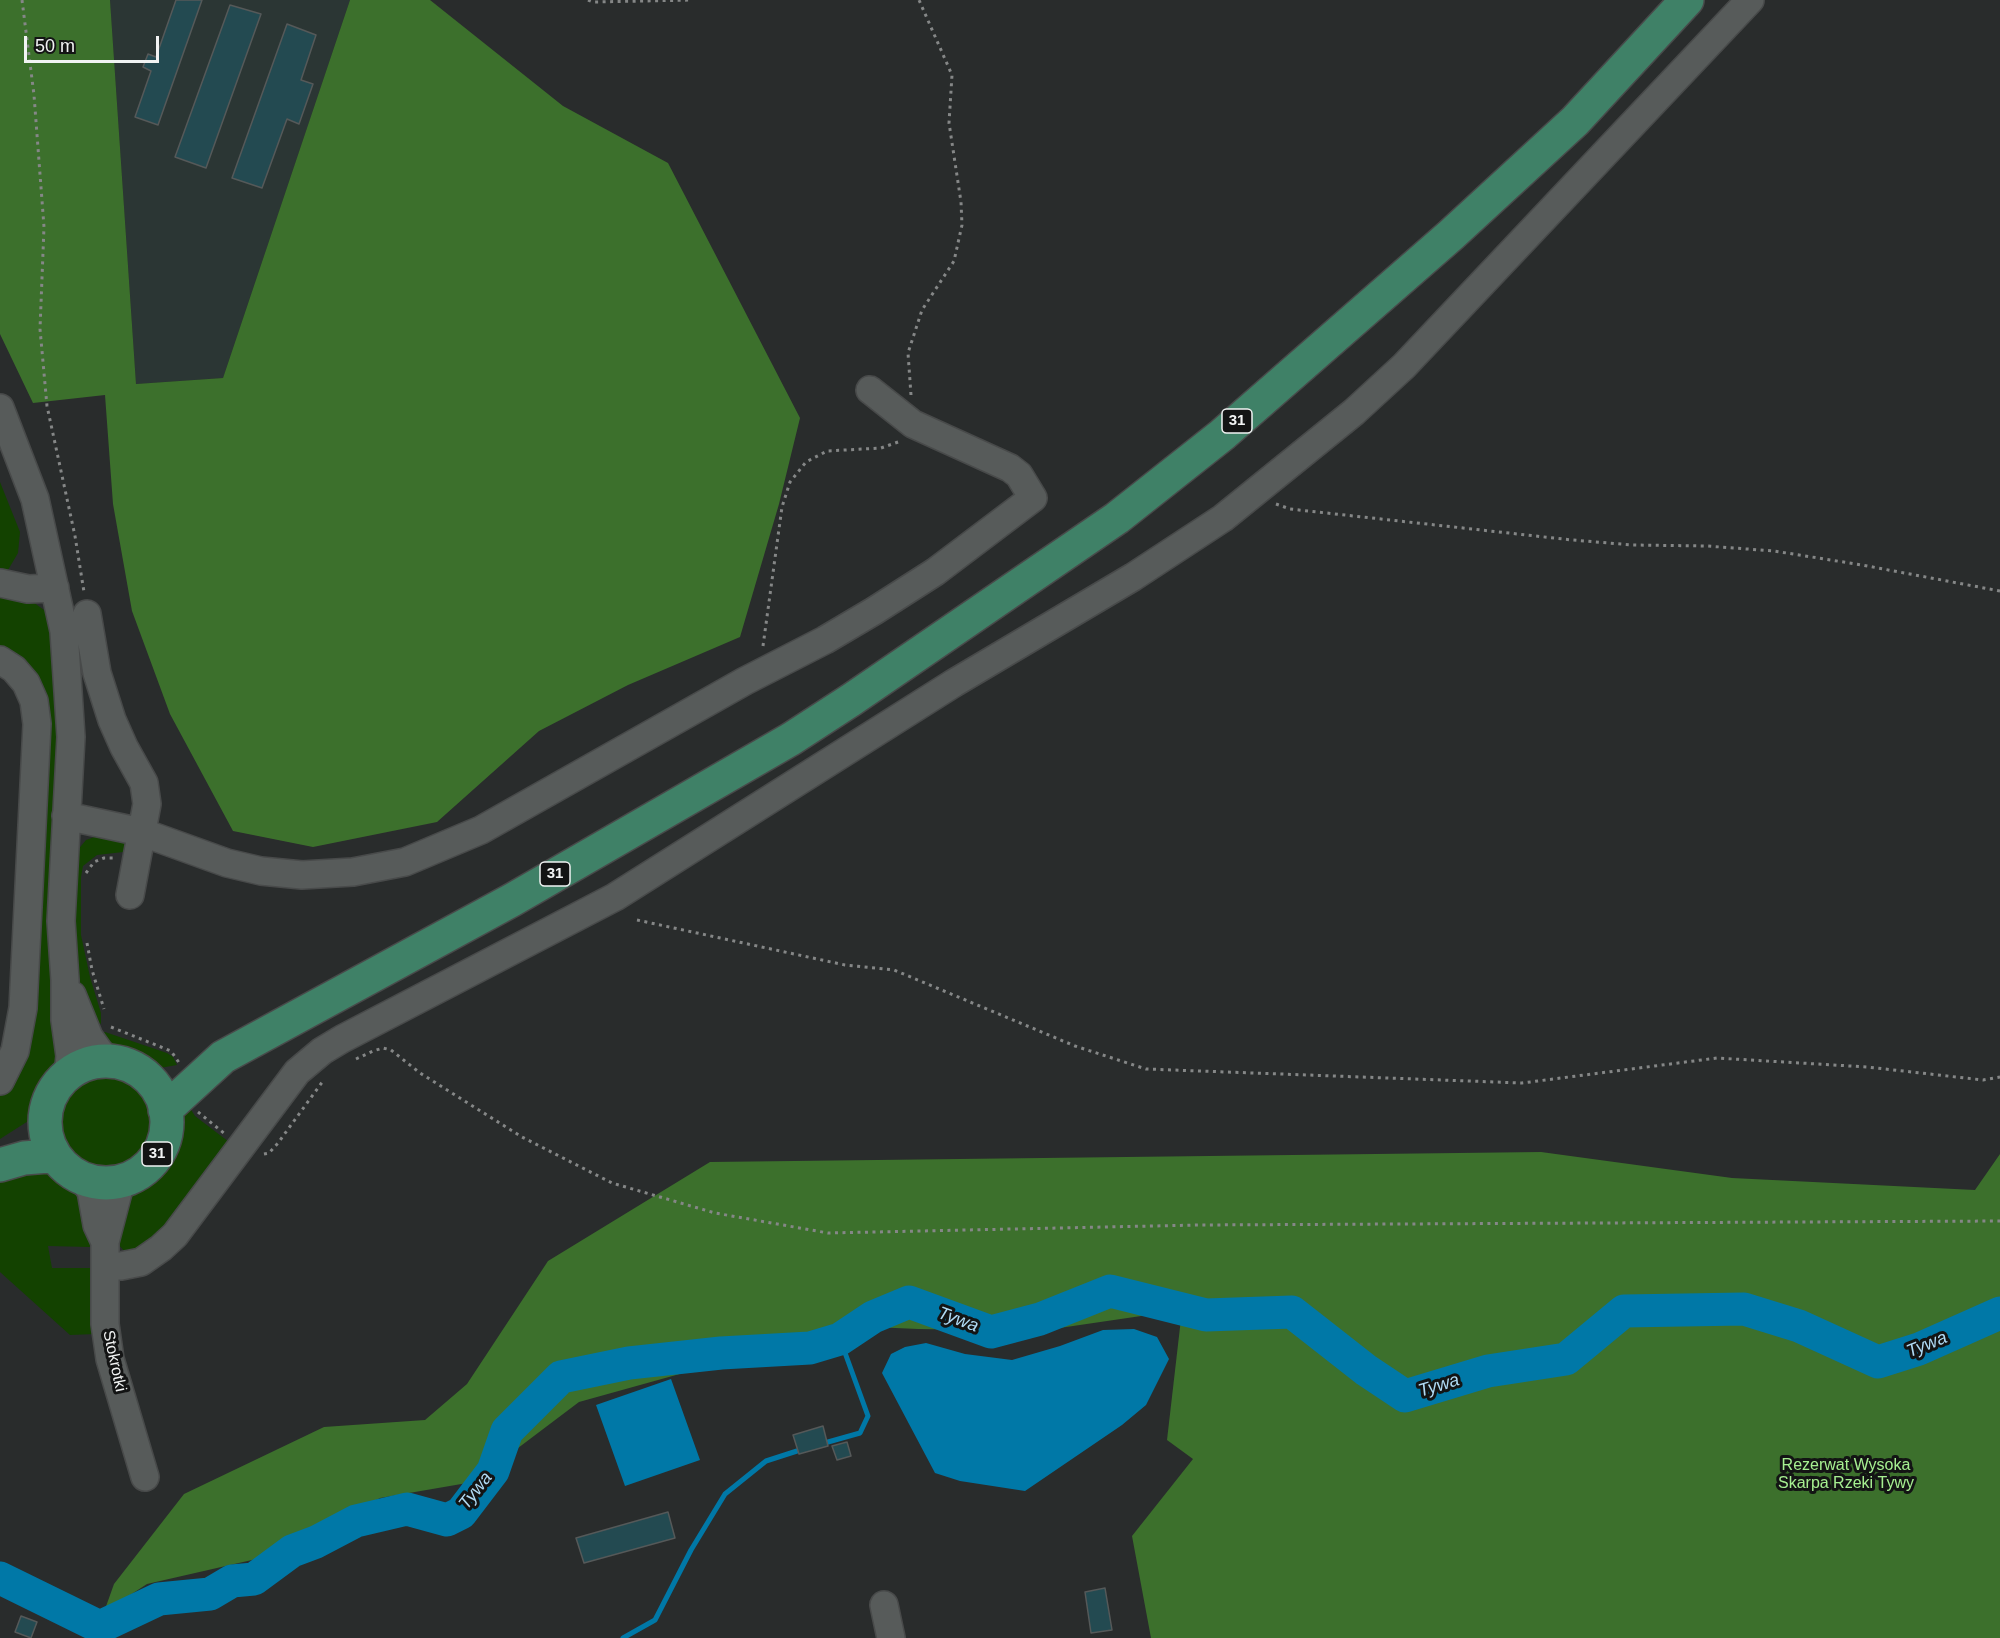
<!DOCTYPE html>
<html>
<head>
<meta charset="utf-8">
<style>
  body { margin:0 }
  #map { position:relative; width:2000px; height:1638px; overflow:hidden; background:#292c2c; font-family:Arial,sans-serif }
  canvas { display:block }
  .scale { position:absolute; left:24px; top:36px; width:135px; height:27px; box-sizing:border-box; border:3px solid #f1f3f3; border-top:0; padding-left:8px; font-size:18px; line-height:21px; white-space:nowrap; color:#f1f3f3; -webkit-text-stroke:4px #131414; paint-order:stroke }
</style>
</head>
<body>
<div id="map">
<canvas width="2000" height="1638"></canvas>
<div class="scale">50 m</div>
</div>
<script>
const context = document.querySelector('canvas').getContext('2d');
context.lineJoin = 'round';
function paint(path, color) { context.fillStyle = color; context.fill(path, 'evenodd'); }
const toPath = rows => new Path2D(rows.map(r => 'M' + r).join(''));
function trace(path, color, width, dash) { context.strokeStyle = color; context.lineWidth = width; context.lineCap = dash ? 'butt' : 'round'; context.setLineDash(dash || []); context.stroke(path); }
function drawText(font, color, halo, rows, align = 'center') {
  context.font = font + ' Arial,sans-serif'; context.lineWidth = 6; context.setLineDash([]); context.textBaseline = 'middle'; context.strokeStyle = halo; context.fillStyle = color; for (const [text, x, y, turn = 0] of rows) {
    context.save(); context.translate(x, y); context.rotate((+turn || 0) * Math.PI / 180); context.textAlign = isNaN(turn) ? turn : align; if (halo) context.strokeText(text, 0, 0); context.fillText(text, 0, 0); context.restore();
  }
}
paint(toPath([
  [110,0,350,0,223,378,136,384]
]), '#2b3634');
paint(toPath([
  [0,482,20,532,18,553,8,570,0,568],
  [0,590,26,597,51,615,58,669,58,1072,44,1093,33,1118,0,1139,0,1094,43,739,0,650],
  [100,835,131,839,132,851,97,855,83,866,81,877,81,935,90,977,101,1013,101,1023,99,1026,85,1005,72,952,76,852,86,840],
  [105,1032,167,1053,173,1057,177,1065,154,1069,120,1055,96,1035],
  '54 1122a51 51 0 1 1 102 0a51 51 0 1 1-102 0Z',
  [185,1100,195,1116,233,1145,153,1242,127,1254,117,1243,131,1188,150,1175,164,1158,172,1140,174,1119],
  [47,1167,71,1183,87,1209,90,1247,48,1246,52,1268,91,1268,96,1334,70,1335,0,1272,0,1176]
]), '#134200');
paint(toPath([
  [0,0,110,0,136,384,223,378,350,0,430,0,563,106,668,163,800,418,779,504,740,637,628,685,539,731,437,822,313,847,233,831,170,714,132,611,113,504,105,395,33,403,0,334],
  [1541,1152,1732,1178,1975,1190,2000,1154,2000,1638,1151,1638,1132,1536,1193,1459,1167,1440,1182,1310,1039,1331,918,1329,873,1327,831,1345,694,1370,579,1402,473,1482,380,1498,265,1557,147,1584,104,1612,114,1584,184,1494,324,1427,425,1420,467,1384,548,1261,710,1162]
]), '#3c702c');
paint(toPath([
  [1134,1329,1157,1337,1169,1359,1146,1405,1122,1425,1025,1491,960,1481,935,1473,882,1373,891,1354,905,1347,926,1343,965,1354,1012,1360,1060,1346,1103,1330],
  [671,1379,700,1460,625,1486,596,1405]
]), '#0078a7');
trace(toPath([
  [828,1442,860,1433,868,1416,840,1339],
  [100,1627,103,1638],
  [623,1638,655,1620,691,1550,725,1494,766,1461,797,1451]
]), '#0078a7', 5);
trace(toPath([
  [0,1578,100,1627,159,1599,210,1594,232,1581,254,1579,292,1551,316,1542,356,1521,407,1509,447,1520,461,1513,493,1471,507,1431,561,1377,629,1363,721,1353,810,1348,840,1339,873,1317,909,1302,991,1332,1040,1319,1110,1291,1206,1315,1292,1312,1366,1370,1405,1396,1488,1371,1566,1359,1624,1311,1744,1309,1799,1326,1878,1362,1919,1349,2000,1313]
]), '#0078a7', 33);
const building = toPath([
  [176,0,202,0,158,125,135,117,151,71,143,67,148,54,156,57,176,0],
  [230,5,261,14,206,168,175,157,230,5],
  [287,24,316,35,301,80,313,84,299,124,287,119,262,188,232,178,287,24],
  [823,1426,828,1446,799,1454,793,1435,823,1426],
  [847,1442,851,1456,837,1460,832,1446,847,1442],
  [668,1512,675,1538,584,1563,576,1538,668,1512],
  [1105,1588,1112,1630,1091,1633,1085,1592,1105,1588],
  [21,1616,37,1622,31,1638,15,1632,21,1616]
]);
paint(building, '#234a51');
trace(building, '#555959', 1.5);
const minor = toPath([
  [0,408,35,499,64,631,71,737,61,921,65,980,65,1020,70,1056,68,1075],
  [0,583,28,589,55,588],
  [87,614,97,673,112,720,124,747,144,783,147,804,130,895],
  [0,660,14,669,26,683,34,701,37,724,23,1008,15,1051,0,1081],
  [66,816,141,832,227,863,261,871,302,875,353,872,405,862,481,830,745,681,825,640,874,611,935,572,1033,498,1019,475,1010,468,913,424,870,390],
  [72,995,89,1037,99,1051,109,1061],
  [82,1178,91,1191,97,1225,105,1242],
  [121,1181,105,1242,105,1324,110,1359,145,1477],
  [105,1265,121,1266,141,1262,161,1248,175,1235,297,1072,322,1051,342,1039,615,897,954,683,1133,577,1223,518,1354,412,1404,366,1750,0],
  [884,1605,891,1638]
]);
const major = toPath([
  '45 1122a61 61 0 1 1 122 0a61 61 0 1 1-122 0Z',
  [165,1110,223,1057,512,900,791,739,851,700,1117,518,1222,435,1451,235,1575,121,1687,0],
  [0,1165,24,1158,49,1156,57,1159]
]);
trace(minor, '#484a4a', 30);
trace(major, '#484a4a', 36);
trace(toPath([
  [22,0,34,95,44,227,40,329,47,406,75,536,84,592],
  [588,0,593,2,692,0],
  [911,395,908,353,922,310,954,261,962,225,961,202,949,123,952,75,919,0],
  [1276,504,1290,509,1572,540,1633,545,1707,546,1774,551,1862,565,2000,591],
  [763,646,782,507,790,482,806,462,827,451,881,448,901,441],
  [86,873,94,862,104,858,115,858],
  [637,920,845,965,894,970,1075,1046,1146,1069,1522,1083,1717,1058,1867,1067,1983,1080,2000,1077],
  [87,943,92,970,104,1009],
  [111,1027,171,1051,180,1064],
  [356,1059,373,1051,383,1048,391,1050,420,1073,522,1137,612,1183,715,1213,828,1233,1198,1225,2000,1221],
  [198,1112,225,1134],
  [264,1154,269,1153,278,1143,323,1081]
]), '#858787', 3, [3, 4.5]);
trace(minor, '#575b5a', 27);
trace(major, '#3f8167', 33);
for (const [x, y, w] of [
  [1237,421,30],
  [555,874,30],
  [157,1154,30]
]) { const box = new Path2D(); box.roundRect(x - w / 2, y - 12, w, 24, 4.5); context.fillStyle = '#131414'; context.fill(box); trace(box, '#f1f3f3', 1.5); }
drawText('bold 15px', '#f1f3f3', null, [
  ["31",1237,421],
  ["31",555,874],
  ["31",157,1154]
]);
drawText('16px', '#f1f3f3', '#131414', [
  ["Stokrotki",114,1361,78]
]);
drawText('16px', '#a6ef91', '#131414', [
  ["Rezerwat Wysoka",1846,1466],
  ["Skarpa Rzeki Tywy",1846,1484]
]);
drawText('italic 18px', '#afdaf4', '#131414', [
  ["Tywa",958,1320,20],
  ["Tywa",1927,1345,-22],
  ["Tywa",1439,1386,-17],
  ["Tywa",476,1491,-52]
]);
</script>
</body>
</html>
